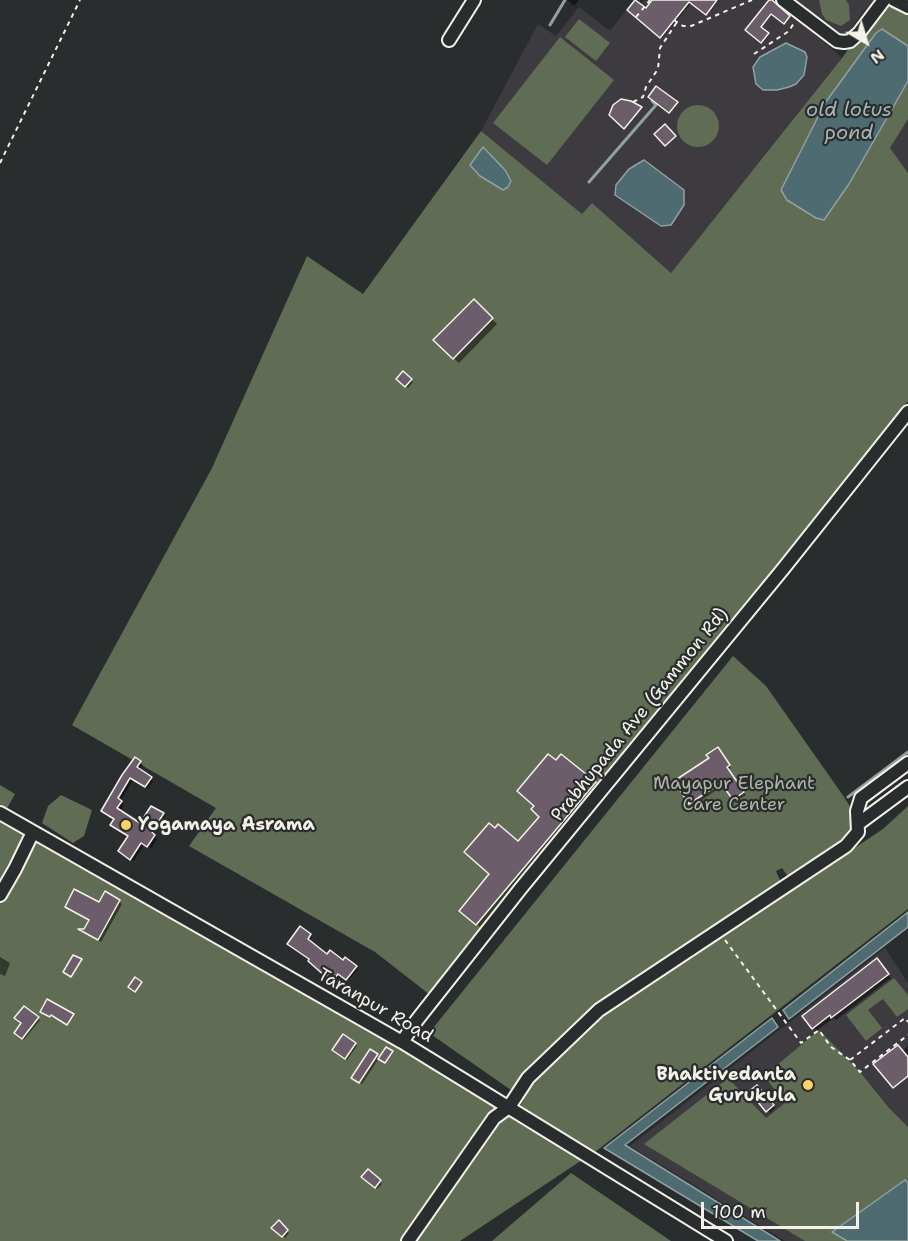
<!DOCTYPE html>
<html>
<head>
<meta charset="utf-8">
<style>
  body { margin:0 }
  #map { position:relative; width:908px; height:1241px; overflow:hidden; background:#2a2d2e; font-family:"Shantell Sans",sans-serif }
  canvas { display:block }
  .north { position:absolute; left:836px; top:12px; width:60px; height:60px; -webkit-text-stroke:4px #2a2d2e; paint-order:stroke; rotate:142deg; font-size:16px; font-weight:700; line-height:24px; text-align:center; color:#f4f1e8 }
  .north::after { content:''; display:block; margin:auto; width:21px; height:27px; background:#f4f1e8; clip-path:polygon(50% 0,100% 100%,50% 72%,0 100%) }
  .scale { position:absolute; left:701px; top:1202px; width:158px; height:27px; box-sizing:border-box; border:3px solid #f4f1e8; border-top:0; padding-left:8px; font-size:18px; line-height:21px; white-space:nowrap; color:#f4f1e8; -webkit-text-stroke:4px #2a2d2e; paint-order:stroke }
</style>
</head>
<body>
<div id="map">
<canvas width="908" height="1241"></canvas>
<div class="north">N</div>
<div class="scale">100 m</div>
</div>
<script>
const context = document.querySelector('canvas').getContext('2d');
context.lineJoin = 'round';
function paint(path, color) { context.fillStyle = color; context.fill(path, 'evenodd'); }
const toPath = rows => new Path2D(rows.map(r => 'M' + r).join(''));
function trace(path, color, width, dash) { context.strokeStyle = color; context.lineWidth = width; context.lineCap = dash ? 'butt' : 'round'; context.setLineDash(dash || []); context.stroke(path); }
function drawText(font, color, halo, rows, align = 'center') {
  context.font = font + ' "Shantell Sans",sans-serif'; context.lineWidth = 4.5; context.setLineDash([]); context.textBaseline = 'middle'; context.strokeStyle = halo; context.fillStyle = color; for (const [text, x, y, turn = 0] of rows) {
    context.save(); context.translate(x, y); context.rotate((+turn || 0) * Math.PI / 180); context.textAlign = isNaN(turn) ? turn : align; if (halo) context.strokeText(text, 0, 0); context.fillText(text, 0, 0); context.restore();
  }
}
paint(toPath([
  [634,0,639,0,642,3,645,0,776,0,842,58,671,273,592,203,582,215,481,131,538,24,556,36,579,7,610,31],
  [794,0,879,0,874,6,866,8,844,38],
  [908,119,908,173,890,148],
  [885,948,908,983,908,1241,785,1241,630,1146]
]), '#3e3b40');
paint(toPath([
  [819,0,846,0,849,5,850,20,841,26,826,20,822,14],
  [884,0,908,0,908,119,890,148,908,173,908,401,851,472,856,477,434,998,375,952,189,846,216,808,72,725,212,468,307,256,363,294,481,131,582,214,592,203,671,273,842,58],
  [579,19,610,43,596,61,565,37],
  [560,37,614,80,547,165,493,123],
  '677 126a21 21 0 1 1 42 0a21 21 0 1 1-42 0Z',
  [733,656,766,686,842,794,851,808,854,823,852,832,844,842,789,878,782,868,776,871,781,883,589,1010,511,1090,429,1033],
  [0,785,15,794,5,812,0,809],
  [61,795,92,810,84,836,73,843,42,823,48,806],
  [908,806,908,909,595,1152,520,1107,533,1081,607,1013,883,829],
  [0,822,404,1050,582,1160,460,1241,0,1241],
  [894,978,908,995,908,1009,897,1017,883,999,868,1010,882,1028,866,1041,846,1015],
  [819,1030,860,1072,889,1108,908,1127,908,1241,805,1241,644,1144,728,1078,766,1118,785,1103,764,1076],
  [571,1173,671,1241,492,1241]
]), '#606d54');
const water = toPath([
  [882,29,908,46,908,81,849,184,824,220,816,218,787,200,781,190,825,103,876,33,882,29],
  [786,43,805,52,807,57,804,75,796,84,789,87,777,90,763,90,756,84,753,67,760,57,786,43],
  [483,147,505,170,511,181,508,187,503,190,480,176,470,165,483,147],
  [644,160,684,190,684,205,671,225,661,226,615,195,616,185,629,169,644,160],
  [908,912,908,927,789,1019,783,1010,908,912],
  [772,1018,778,1027,625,1145,780,1241,758,1241,604,1148,772,1018],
  [905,1180,908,1183,908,1241,847,1241,832,1232,905,1180]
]);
paint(water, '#4e6b72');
trace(water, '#90a1a1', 1.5);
paint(toPath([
  [567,0,579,0,574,6],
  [654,0,719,0,708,15,691,3,662,38,629,10,646,10],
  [770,1,790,18,785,24,773,14,761,28,769,35,763,42,747,30],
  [474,301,497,324,459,363,435,340],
  [403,373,413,382,408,388,398,379],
  [720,752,731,768,729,770,746,795,736,801,724,785,693,806,676,782],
  [140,762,143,765,139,771,153,781,148,789,134,779,120,801,124,805,120,812,141,825,163,815,165,817,154,835,157,839,151,849,144,845,134,861,122,854,130,837,116,820,106,814],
  [595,783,598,786,480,927,464,914,519,844],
  [119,901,122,904,101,942,82,931,84,931,90,921,67,906],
  [300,928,312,937,309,942,328,956,343,962,346,959,358,969,348,981,341,975,337,979,331,974,329,977,312,963],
  [0,957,10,963,5,976,0,974],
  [879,963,891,978,836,1020,834,1018,816,1031,813,1028],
  [24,1008,40,1020,24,1040,16,1033,23,1023],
  [43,1013,73,1015,74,1016,68,1025,53,1015,51,1018],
  [355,1044,357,1046,347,1060,336,1052],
  [908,1046,908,1075,902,1052],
  [386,1049,392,1053,386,1063,379,1058,362,1084,355,1080,371,1051,380,1059],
  [757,1087,775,1108,770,1113,751,1092],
  [368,1171,382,1184,377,1189,363,1177],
  [279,1223,289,1233,285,1238,274,1228]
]), '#0007');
trace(toPath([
  [550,25,565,0],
  [589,182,656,105,652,101,653,100],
  [848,797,908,752]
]), '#90a1a1', 3);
const building = toPath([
  [635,0,646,8,652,0,717,0,706,15,689,2,660,38,627,10,635,0],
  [769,0,772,0,790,16,784,24,771,14,761,27,769,33,761,43,745,30,769,0],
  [656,86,678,102,669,113,648,97,656,86],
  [621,99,631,101,642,107,624,129,609,115,613,105,621,99],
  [665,124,676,136,665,146,654,134,665,124],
  [474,299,493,318,453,359,433,340,474,299],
  [403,371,412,379,405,387,396,379,403,371],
  [718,747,730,765,727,767,744,792,733,800,721,783,689,804,674,781,709,758,706,755,718,747],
  [548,754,556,760,561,754,596,782,476,925,459,911,489,874,464,852,489,823,495,828,498,824,518,841,539,817,531,809,534,806,517,791,548,754],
  [135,757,141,761,137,767,152,777,145,787,130,778,118,798,122,801,117,808,140,823,151,806,164,813,152,832,155,835,147,847,141,843,130,860,118,851,128,836,110,825,114,819,101,811,122,775,135,757],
  [74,889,99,902,105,891,120,900,98,940,78,929,84,929,89,920,65,907,74,889],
  [300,926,311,934,308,939,327,954,330,950,343,960,345,957,357,966,346,980,338,974,335,978,329,973,326,977,308,961,309,959,287,944,300,926],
  [73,955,82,959,71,977,63,972,73,955],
  [877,958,889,974,831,1018,830,1015,812,1029,802,1016,877,958],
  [135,977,142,982,135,992,128,987,135,977],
  [47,999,74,1014,67,1025,51,1015,50,1017,40,1012,47,999],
  [24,1006,39,1017,22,1039,14,1033,21,1023,14,1018,24,1006],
  [343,1034,356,1043,345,1059,332,1050,343,1034],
  [898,1045,908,1057,908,1076,893,1088,873,1064,898,1045],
  [386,1047,393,1051,385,1063,378,1059,386,1047],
  [370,1049,378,1054,359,1083,351,1078,370,1049],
  [757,1085,774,1105,766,1112,749,1091,757,1085],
  [368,1169,381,1180,375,1188,361,1177,368,1169],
  [279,1220,288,1230,282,1237,271,1228,279,1220]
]);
paint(building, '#6c5d6a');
trace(building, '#f4f1e8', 1.5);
const minor = toPath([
  [783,0,837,41,844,42,850,41,859,33,884,0],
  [894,0,908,7],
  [449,40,474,0],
  [0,813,402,1042,726,1241],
  [858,824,908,787],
  [0,895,15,869,33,832],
  [402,1042,417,1020,521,888,783,569,908,412],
  [408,1241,494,1118,509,1107,528,1078,599,1010,846,846,858,832,857,811,861,798,908,763]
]);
trace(minor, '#f4f1e8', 16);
trace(toPath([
  [636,17,650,0],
  [674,20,683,26,691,26,752,0],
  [754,54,789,31,794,23],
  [633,102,643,97,646,87,658,69,660,48,677,22],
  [0,163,80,0],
  [725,940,801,1043,819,1030,831,1047,850,1060,860,1072,908,1035],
  [850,1060,905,1018,908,1022]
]), '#f4f1e8', 2, [4.5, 4.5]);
trace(minor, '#2a2d2e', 12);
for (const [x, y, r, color] of [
  [126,825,6,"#ffd166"],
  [808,1085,6,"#ffd166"]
]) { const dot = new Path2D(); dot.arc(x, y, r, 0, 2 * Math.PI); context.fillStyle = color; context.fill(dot); trace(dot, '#2a2d2e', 2); }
drawText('18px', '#f4f1e8', '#2a2d2e', [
  ["Prabhupada Ave (Gammon Rd)",640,715,-51],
  ["Taranpur Road",375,1006,30]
]);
drawText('18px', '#b1b6a5', '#2a2d2e', [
  ["Mayapur Elephant",734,784],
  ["Care Center",734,805]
]);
drawText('bold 18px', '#f4f1e8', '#2a2d2e', [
  ["Yogamaya Asrama",138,825],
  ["Bhaktivedanta",796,1075,"right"],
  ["Gurukula",796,1096,"right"]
], 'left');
drawText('italic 20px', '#a9b5b3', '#2a2d2e', [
  ["old lotus",849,111],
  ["pond",849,134]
]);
</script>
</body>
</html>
